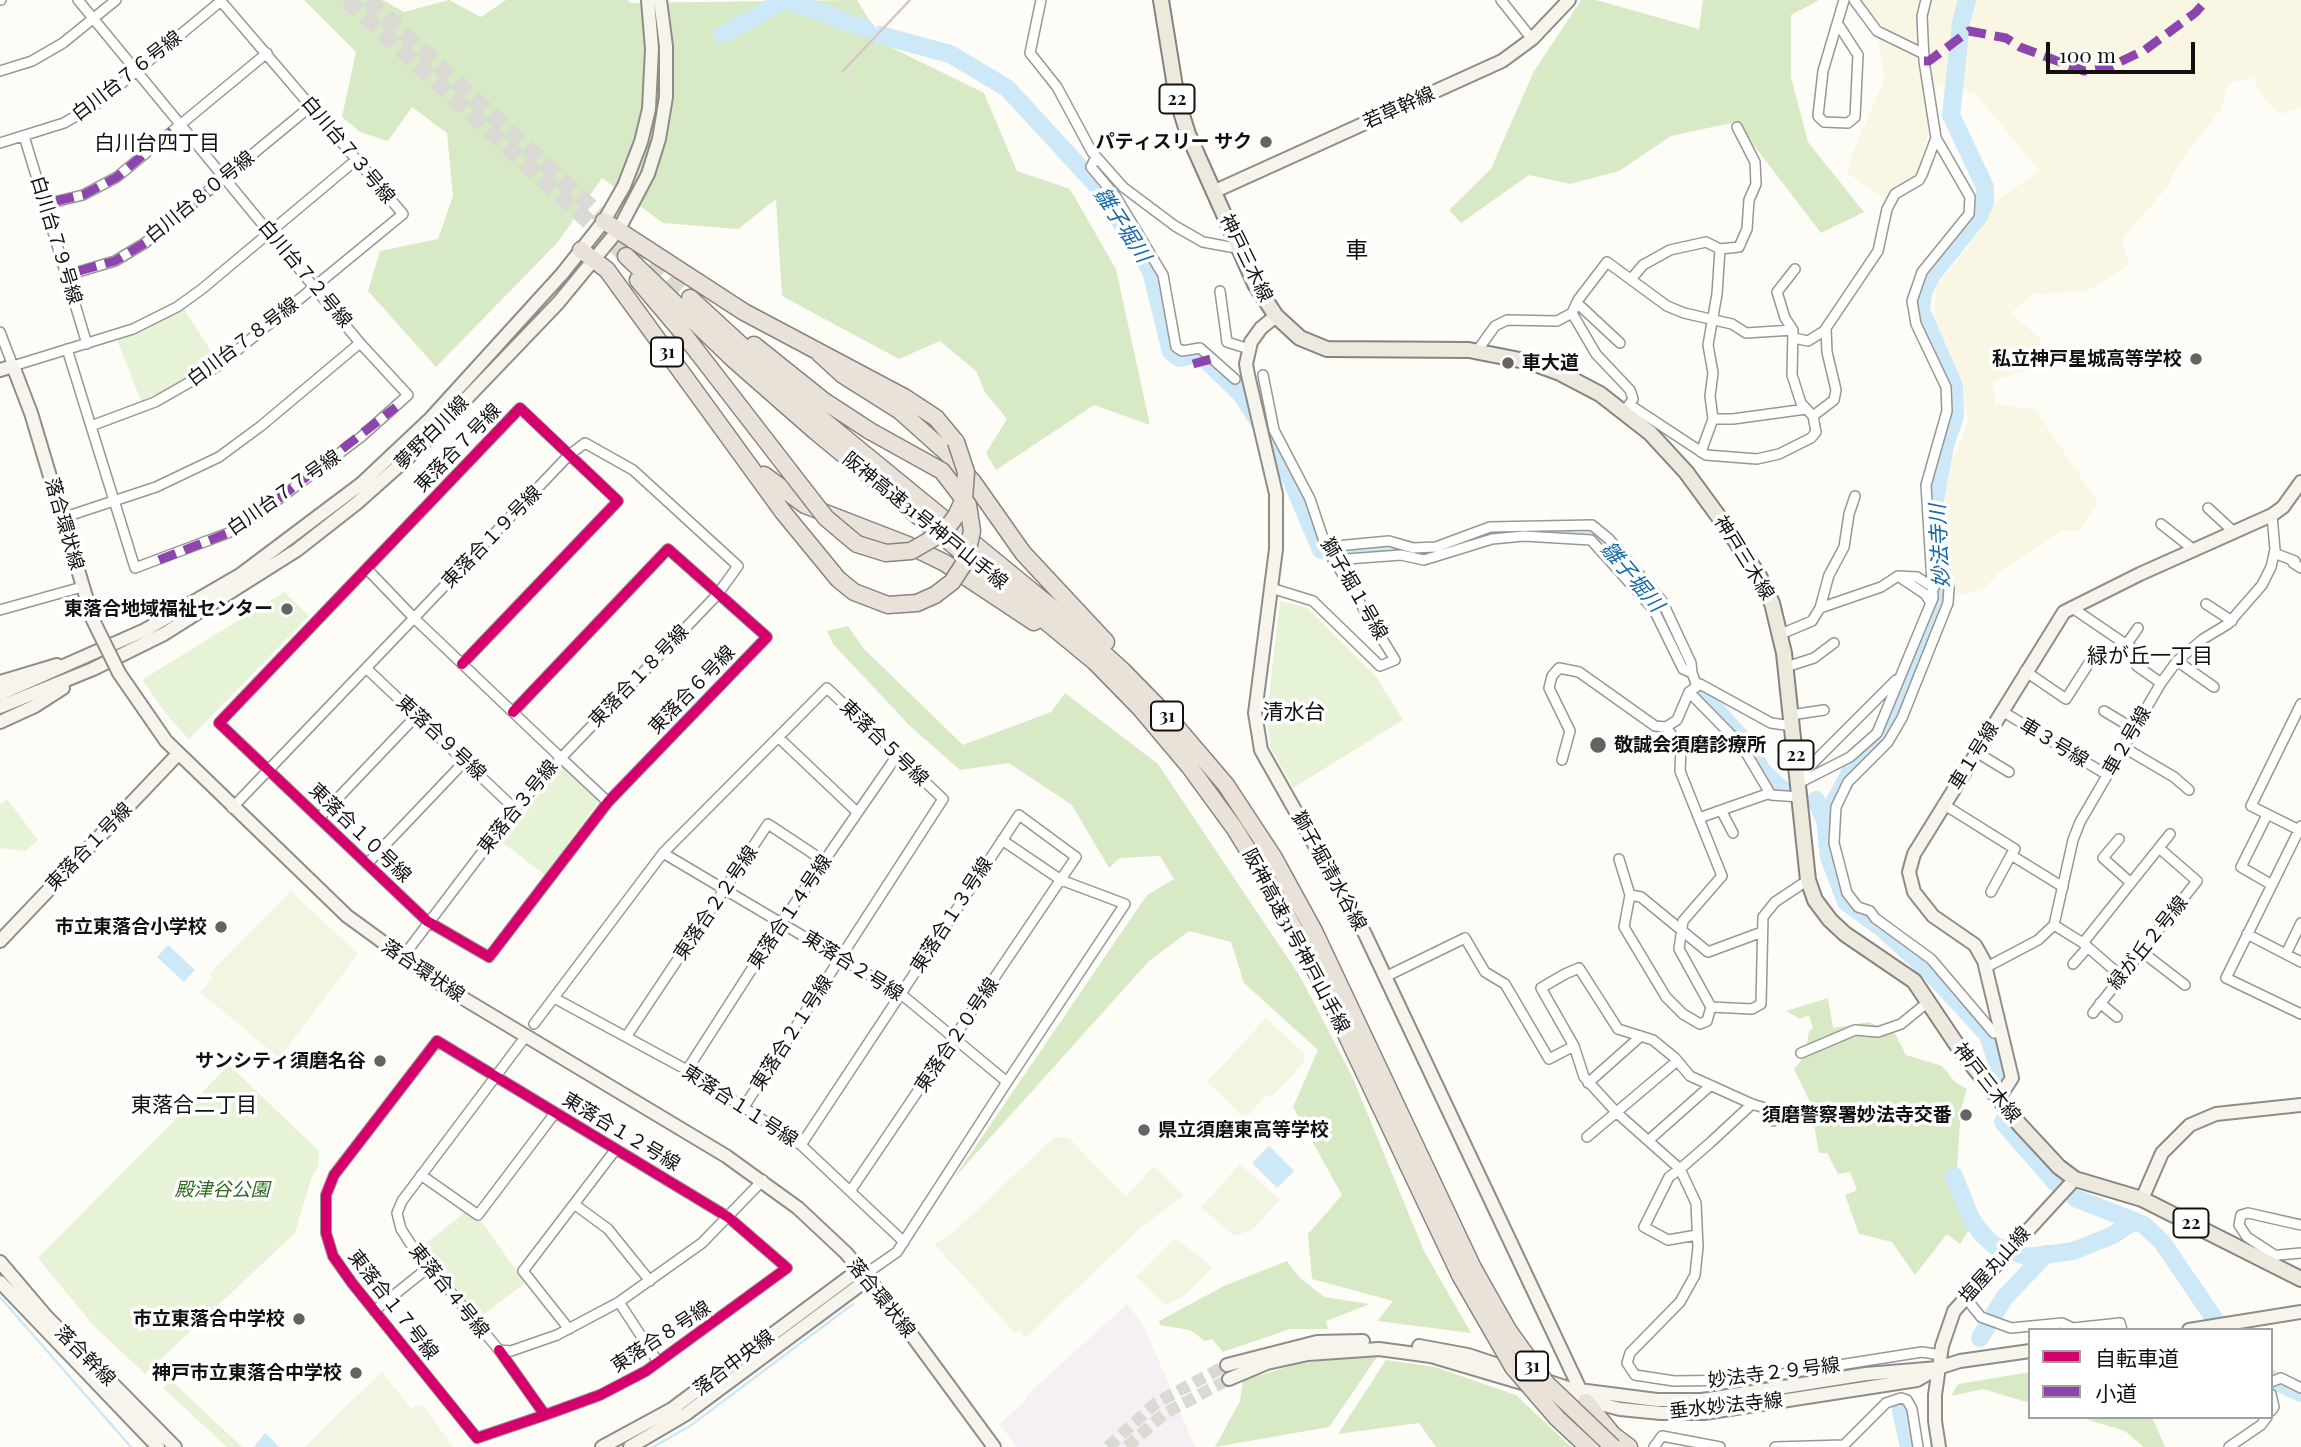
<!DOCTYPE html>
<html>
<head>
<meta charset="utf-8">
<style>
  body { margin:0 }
  #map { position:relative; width:2301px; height:1447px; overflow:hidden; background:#fdfcf7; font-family:"Playfair Display","Noto Sans JP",serif }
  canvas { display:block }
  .legend { position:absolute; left:2028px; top:1328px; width:245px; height:91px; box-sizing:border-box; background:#fff; border:2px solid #a0a0a0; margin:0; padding:9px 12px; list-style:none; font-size:21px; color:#111 }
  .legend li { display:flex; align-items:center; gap:14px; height:35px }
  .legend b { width:35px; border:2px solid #a0a0a0 }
  .scale { position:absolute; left:2046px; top:42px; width:149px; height:32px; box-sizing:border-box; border:4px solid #111; border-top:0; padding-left:9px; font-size:21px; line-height:24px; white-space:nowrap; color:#111; -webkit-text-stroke:5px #fff; paint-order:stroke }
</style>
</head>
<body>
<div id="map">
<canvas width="2301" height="1447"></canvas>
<ul class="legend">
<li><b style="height:9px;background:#d6006c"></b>自転車道</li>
<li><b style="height:9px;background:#8e44ad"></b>小道</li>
</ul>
<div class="scale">100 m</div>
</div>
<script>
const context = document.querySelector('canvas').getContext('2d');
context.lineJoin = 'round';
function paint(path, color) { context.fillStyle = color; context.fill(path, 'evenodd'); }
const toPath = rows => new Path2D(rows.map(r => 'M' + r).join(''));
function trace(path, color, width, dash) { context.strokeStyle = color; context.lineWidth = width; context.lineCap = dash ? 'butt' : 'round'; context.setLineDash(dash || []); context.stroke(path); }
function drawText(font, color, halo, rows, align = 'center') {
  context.font = font + ' "Playfair Display","Noto Sans JP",serif'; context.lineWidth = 7; context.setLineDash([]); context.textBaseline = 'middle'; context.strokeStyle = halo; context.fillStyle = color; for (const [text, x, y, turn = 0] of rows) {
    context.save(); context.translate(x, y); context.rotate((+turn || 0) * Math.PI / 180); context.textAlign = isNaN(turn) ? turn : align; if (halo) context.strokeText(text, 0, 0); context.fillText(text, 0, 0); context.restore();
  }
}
paint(toPath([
  [1127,1304,1144,1326,1195,1447,1016,1447,1000,1424,1024,1402,1028,1394]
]), '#f5f0f3');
paint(toPath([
  [1849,0,2301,0,2301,107,2281,114,2266,101,2253,78,2228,83,2221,109,2178,165,2166,189,2121,240,2129,265,2087,291,2033,294,2011,313,2041,339,2039,366,1993,381,1995,405,2035,409,2098,503,2079,531,2062,530,1999,573,1982,591,1953,596,1945,498,1952,462,1968,421,1958,374,1934,315,1936,287,1969,245,1993,203,2039,171,1975,93,1938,86,1919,174,1887,200,1847,173,1852,154,1885,78,1876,33]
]), '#f9f7e4');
paint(toPath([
  [184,309,216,359,182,383,141,401,117,340,137,334],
  [284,592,309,616,189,739,171,720,142,680],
  [1280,601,1308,608,1377,678,1403,720,1293,788,1270,746,1267,713],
  [560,765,599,801,545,875,503,843],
  [7,799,38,840,25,851,0,848,0,804],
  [229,1065,319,1151,318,1167,311,1179,295,1233,145,1374,93,1325,38,1258],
  [466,1212,482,1222,525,1283,479,1318,423,1245],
  [171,1380,242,1447,227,1447,163,1388]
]), '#e7f3d7');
paint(toPath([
  [304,0,383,0,404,12,449,0,481,17,506,0,627,0,631,3,857,0,884,44,984,93,1017,171,1070,189,1116,269,1150,425,1094,405,996,470,986,453,1007,419,985,392,976,371,940,341,899,359,782,296,776,199,738,229,663,223,602,178,558,242,436,367,368,291,380,251,438,239,453,196,447,133,412,107,388,141,360,132,342,117,356,52],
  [1581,0,1596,0,1699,29,1703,0,1819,0,1791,15,1791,77,1808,142,1864,212,1821,233,1736,122,1671,136,1619,171,1570,184,1529,175,1461,223,1449,210,1491,169,1533,73],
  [848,626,864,649,963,745,1051,712,1065,693,1158,764,1301,978,1352,1076,1424,1251,1471,1333,1377,1321,1393,1301,1312,1279,1308,1234,1342,1195,1293,1107,1318,1050,1244,983,1231,942,1189,931,1149,961,954,1178,1147,895,1174,879,1160,856,1120,858,1109,868,1072,805,1009,763,960,770,909,725,833,644,827,631],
  [1828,998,1833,1028,1869,1022,1880,1027,1890,1024,1906,1055,1942,1066,1955,1082,1967,1089,1961,1109,1956,1182,1977,1217,1960,1244,1947,1234,1915,1275,1892,1242,1859,1234,1845,1195,1857,1190,1850,1172,1838,1174,1827,1153,1819,1153,1810,1102,1794,1069,1805,1056,1809,1031,1813,1029,1809,1015,1800,1019,1786,1011],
  [1287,1261,1299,1277,1324,1297,1370,1304,1326,1321,1328,1329,1290,1329,1223,1352,1212,1339,1205,1341,1190,1330,1160,1325,1159,1321,1224,1286],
  [1349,1357,1377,1357,1329,1427,1215,1447,1240,1401,1243,1380,1298,1364],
  [1386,1360,1435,1367,1516,1395,1571,1447,1436,1447,1419,1423,1338,1434],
  [2030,1372,2030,1403,1983,1389,1951,1396,1958,1384],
  [2079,1417,2152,1417,2165,1447,2144,1447,2125,1431]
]), '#d8eac5');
paint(toPath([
  [291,891,358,954,279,1058,200,992,213,978,209,974],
  [1266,1018,1305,1054,1303,1063,1272,1097,1268,1094,1245,1118,1207,1082],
  [1054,1137,1069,1138,1126,1197,1154,1166,1184,1195,1138,1230,1025,1338,1019,1330,1016,1334,934,1244,953,1233],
  [1240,1164,1280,1200,1252,1230,1234,1236,1201,1207],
  [1175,1238,1213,1268,1185,1295,1165,1305,1136,1277],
  [382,1372,411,1408,422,1404,453,1447,304,1447]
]), '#f0f6e1');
paint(toPath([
  [168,945,195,970,184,982,157,957],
  [1269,1146,1294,1171,1277,1188,1252,1163],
  [265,1433,266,1433,279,1447,254,1447]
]), '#cde8f7');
trace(toPath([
  [0,1297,131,1447],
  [653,1447,690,1426,853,1304]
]), '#cde8f7', 2.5);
trace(toPath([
  [787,0,866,29],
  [1967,0,1961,23,1951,115,1985,187,1985,202,1979,216,1932,275,1923,292,1921,310,1954,386,1955,416,1945,446,1935,501,1944,595,1885,737,1851,771,1825,820,1829,857,1846,902,1883,929,1930,972,1988,1035,2000,1072],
  [722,35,785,0],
  [880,35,950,54,1007,88,1100,189,1151,271,1171,352,1180,358,1199,353,1241,394,1282,458,1321,550],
  [1341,553,1403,548,1430,554,1492,533,1594,533,1662,609,1687,666],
  [1698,690,1746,743,1763,772,1786,793],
  [1816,800,1825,820],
  [2003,1122,2056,1183],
  [1954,1176,1971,1219,1983,1235,1995,1246,2029,1257,2073,1251,2113,1235,2134,1221,2144,1225,2162,1242,2222,1330],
  [2075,1198,2134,1221],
  [1980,1338,2004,1298,2046,1254],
  [2271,1379,2301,1393],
  [1901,1411,1909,1447]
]), '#cde8f7', 18);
trace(toPath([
  [1108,1447,1156,1403,1227,1365],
  [1127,1447,1164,1414,1229,1379]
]), '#dad9d4', 12, [12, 6]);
trace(toPath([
  [347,0,626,256],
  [368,0,615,229],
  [634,246,690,298]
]), '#dad9d4', 16, [16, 8]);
const street = toPath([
  [0,0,1,0],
  [1041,0,1030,53,1057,87,1092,152,1123,187,1175,226,1203,242,1241,249],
  [1501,0,1532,39],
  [1854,0,1877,31,1924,54],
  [1838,24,1858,55,1855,117,1848,123,1824,122,1818,116,1823,71,1844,0],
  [0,71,32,61,63,43,116,0],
  [24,136,87,344],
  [0,143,64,123,98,103,221,1],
  [1096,157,1091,167,1116,197,1163,275,1176,347,1182,351,1200,348,1235,379],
  [46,204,83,195,117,177,267,53],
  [1720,249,1739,247,1747,229,1749,200,1756,184,1755,162,1737,127],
  [68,275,115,261,145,243,311,106],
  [1632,278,1643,265,1670,250,1706,242,1720,249,1717,294,1708,345,1713,373,1710,396,1713,419,1701,452],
  [1220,291,1227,342,1249,349],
  [1577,303,1620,343],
  [1572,313,1578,300,1607,262,1667,306,1684,313,1732,324,1746,333,1793,330,1792,375,1801,403,1813,416],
  [1793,330,1785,318,1777,292,1795,269],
  [0,332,13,366,133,329,177,307,202,289,356,160],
  [1794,338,1808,341,1824,331,1878,251,1887,209,1895,194,1919,180,1922,175,1936,138,1924,61,1922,16,1926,0],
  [67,349,135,568,228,533,259,514,361,437,408,395,360,343],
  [1477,351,1495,326,1507,320,1557,321,1572,313,1596,354,1630,390,1633,399,1626,409],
  [1263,375,1274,430,1310,499,1326,547,1395,660,1380,666,1313,601,1271,588],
  [1630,405,1706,455,1757,459,1779,454,1811,438,1816,432,1813,416,1834,400,1836,390,1827,352,1826,328],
  [1713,419,1733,419,1806,409],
  [91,426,155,402,218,366,403,214,220,0],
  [2208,508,2235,533],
  [62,518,156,487,219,457,261,426,360,343,78,0],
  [2161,524,2194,550],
  [1326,547,1389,541,1413,548,1436,547,1490,527,1592,525,1609,539,1662,601,1691,663,1692,673],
  [2274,553,2295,561,2293,563,2301,568],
  [1333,560,1401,555,1424,560,1492,539,1524,536,1591,540,1654,610,1683,669,1692,673,1697,686],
  [367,569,414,618,569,455,585,443,633,470,738,566,717,595,561,758,608,802],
  [1898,576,1925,594,1931,603],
  [1949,588,1948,603,1902,718,1888,742,1848,782,1836,807,1834,843,1847,893,1858,907,1870,911,1875,918,1931,959,1994,1033,2000,1032],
  [2206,604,2232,621],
  [2071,607,2143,656,2137,666,2161,683],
  [1820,608,1881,587,1898,576,1917,577,1934,588],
  [0,610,82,587],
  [1781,634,1812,621,1820,608,1829,575,1844,547,1849,514,1855,496],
  [2126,645,2138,628],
  [2177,661,2214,687],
  [462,664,618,501,520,408,219,723,427,921,489,957,608,802,767,637,668,549,513,712],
  [1786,667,1814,658,1834,643],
  [366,668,515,809],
  [2025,671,2066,699,2089,663],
  [1689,692,1742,746,1771,795,1801,797],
  [2301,704,2251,806,2301,831],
  [2002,711,2107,775],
  [2104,711,2134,729],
  [1791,715,1824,710],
  [778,737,857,812],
  [2123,747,2174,777,2189,790],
  [1976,752,2009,772],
  [1562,760,1570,731,1549,688,1552,676,1559,668,1579,672,1655,726,1666,727,1677,720,1689,692,1700,684,1771,723,1792,726],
  [1799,777,1896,680],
  [1799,783,1850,757,1877,733,1933,598,1926,485,1947,411,1946,387,1916,324,1912,301,1922,272,1969,214,1970,197,1936,138],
  [1943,804,2015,849,2011,855,2063,887],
  [232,808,414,618,561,758,515,809,402,958],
  [1721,810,1733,833],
  [2267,815,2241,867,2272,885],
  [319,818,417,715],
  [1699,818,1770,793],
  [2301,826,2226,978,2301,1014],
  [2119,839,2103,858,2131,883],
  [1002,840,1061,880,1125,904,1007,1082],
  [663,853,827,688,943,799,744,1107],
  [1619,859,1630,895,1624,927,1666,997,1683,1014,1700,1024,1707,1021,1711,1007,1679,949,1683,921,1722,876,1680,771,1681,748,1666,727],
  [367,864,465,761],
  [1991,892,2011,855],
  [1630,895,1641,897,1708,952,1762,932],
  [2054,925,2083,943,2121,976],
  [2247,934,2301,962],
  [2083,943,2170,834],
  [2141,951,2185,985],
  [2286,954,2301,923],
  [2073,964,2088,947],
  [1985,968,2038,940,2054,925,2073,840,2080,822,2161,683,2177,661,2203,639,2228,624,2262,585,2271,567,2275,550,2272,515],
  [1385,977,1465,938,1485,972,1505,984,1549,1059,1574,1046],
  [556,999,687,1070,801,1145,904,1242],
  [2100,1003,2117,1017],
  [1711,1007,1752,1009,1761,1004,1763,917,1775,902,1808,880],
  [2093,1013,2197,881,2159,848],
  [534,1024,663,853,901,994,1007,1082,897,1252,864,1275],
  [526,1036,402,1201,397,1213,401,1229,410,1243,499,1350,511,1351,557,1335,619,1302,702,1243,763,1180],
  [626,1037,768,824,824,861],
  [1801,1053,1855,1030,1878,1032,1901,1024,1928,1002],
  [687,1070,782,922,896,757],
  [1588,1083,1641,1036],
  [1752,1104,1768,1109,1773,1121],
  [1587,1137,1677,1061],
  [1649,1140,1710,1086],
  [801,1145,1019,815,1076,857,851,1190],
  [421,1175,478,1215,555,1113],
  [574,1204,608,1229,650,1281],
  [1697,1235,1668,1240,1644,1227,1669,1177,1680,1169,1711,1142,1752,1104,1690,1076,1675,1058,1653,1040,1618,1029,1579,968,1565,974,1541,988,1574,1046,1584,1077,1617,1113,1680,1169,1696,1203,1698,1247,1695,1275,1680,1302,1630,1353,1627,1363,1635,1375,1674,1381,1744,1380,1922,1352,1941,1355],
  [2273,1254,2247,1237,2239,1225,2241,1215,2248,1213,2301,1225],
  [2269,1256,2301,1253],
  [1965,1297,1981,1317,2011,1328,2062,1323,2073,1328,2120,1323,2122,1330],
  [619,1302,658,1362],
  [374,1311,429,1267],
  [569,1329,523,1271,616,1149],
  [499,1350,545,1415,600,1395,646,1371,787,1268,728,1217,437,1041,334,1175,326,1195,326,1233,333,1256,352,1283,477,1438,545,1415],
  [2271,1382,2281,1378,2301,1388],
  [2271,1394,2274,1407,2271,1411],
  [1654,1447,1662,1436,1720,1447],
  [1775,1447,1844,1445,1886,1403,1901,1398,1907,1400,1912,1409,1918,1447],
  [2229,1447,2261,1425,2267,1417]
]);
const secondary = toPath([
  [1213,192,1502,61,1532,39,1569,0],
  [0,370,13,366,31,413,93,620],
  [1248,375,1246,364,1251,342,1261,328,1276,316],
  [1276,549,1255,713,1261,750,1365,934,1586,1402],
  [119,673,166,741,347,916,446,988,726,1156,798,1208,846,1253,886,1300,994,1447],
  [0,682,57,665],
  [0,694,145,630,240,575,361,484,431,418,562,274,604,221,624,186,641,142,649,109,652,49,648,0],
  [0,707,93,669,164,634,297,550,357,503,420,447,558,303,619,229,648,174,659,139,666,97,666,46,660,0],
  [0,722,35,706,63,688],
  [0,941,178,754],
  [1999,1098,2012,1078,1984,961,1975,945,1933,916,1914,892,1909,872,1914,854,2064,612,2140,574,2272,515,2283,507,2301,482],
  [2142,1199,2162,1153,2190,1125,2216,1114,2301,1105],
  [0,1262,45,1315,175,1447],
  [0,1282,158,1447],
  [2189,1330,2301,1312],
  [1419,1346,1468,1355,1571,1389,1657,1400,1702,1400,1866,1374,1938,1368],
  [1227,1365,1317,1342,1363,1341],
  [1229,1379,1267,1363,1308,1354,1379,1349,1431,1356,1529,1385],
  [1557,1393,1620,1409,1661,1413,1704,1413,1917,1380,1938,1368,1960,1361,2030,1351],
  [602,1447,672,1409,860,1269],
  [630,1447,686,1414,868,1279],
  [1939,1447,1935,1421,1935,1395,1942,1346,1954,1311,2075,1179]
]);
const primary = toPath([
  [1161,0,1177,99,1188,134,1255,284,1276,316,1300,338,1327,349,1469,350,1530,362,1560,373,1600,394,1650,433,1686,472,1727,528,1759,576,1772,603,1784,653,1808,880,1815,900,1830,920,1845,934,1914,981,1961,1051,2020,1125,2059,1167,2075,1179,2142,1199,2301,1279]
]);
const highway = toPath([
  [604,221,744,312,904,397,936,418,956,442],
  [581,250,607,270,783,512,838,579,854,592,888,605,917,603,935,595],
  [626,256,733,359,815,431,1095,662,1140,708,1189,766,1235,829,1281,904,1319,977,1460,1275],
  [638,280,682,332,791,473],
  [690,298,817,415,1067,620,1123,671,1167,716,1226,785,1274,858,1314,931,1473,1268],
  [754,345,824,401,870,431],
  [819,353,843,375,900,411,948,454,973,482,1023,553,1106,642],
  [764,475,805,505,908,545,945,563,1034,622],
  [1586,1402,1613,1435,1629,1447]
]);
trace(street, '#979795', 12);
trace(secondary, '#8e8d8b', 16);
trace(primary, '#858482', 18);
trace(highway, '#858482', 19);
trace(street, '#fffffe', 9);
trace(secondary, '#f6f4eb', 12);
trace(primary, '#ede9dc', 14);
trace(highway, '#eae1d8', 16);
trace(toPath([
  [843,71,910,0]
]), '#d9c6c7', 2.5);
const secondaryBridge = toPath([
  [1248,375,1276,494,1276,549],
  [93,620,119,673]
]);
const highwayBridge = toPath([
  [870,431,942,471,968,505,972,531,965,562,952,582,935,595],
  [791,473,826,518,857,544,886,553,911,551,944,532,956,516,964,499,966,472,956,442],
  [1473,1268,1508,1330,1546,1383,1613,1447],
  [1460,1275,1513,1367,1557,1418,1588,1447]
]);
trace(secondaryBridge, '#8e8d8b', 16, []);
trace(highwayBridge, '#858482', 19, []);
trace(secondaryBridge, '#f6f4eb', 12);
trace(highwayBridge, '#eae1d8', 16);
trace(toPath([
  [1924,61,1929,61,1969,31,2006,38,2020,47,2084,71,2107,68,2145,50,2195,13,2207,0],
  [56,201,83,195,117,177,172,131],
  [79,271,115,261,145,243,215,186],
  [1193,364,1211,359],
  [159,560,228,533,259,514,396,407]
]), '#8e44ad', 9, [18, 9]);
trace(toPath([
  [462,664,618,501,520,408,219,723,427,921,489,957,608,802,767,637,668,549,513,712],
  [499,1350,545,1415,600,1395,646,1371,787,1268,728,1217,437,1041,334,1175,326,1195,326,1233,333,1256,352,1283,477,1438,545,1415]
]), '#d6006c', 10);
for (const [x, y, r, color] of [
  [1266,142,7,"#646362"],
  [2196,359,7,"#646362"],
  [1508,363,7,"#646362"],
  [287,609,7,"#646362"],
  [1598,745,9,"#646362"],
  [221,927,7,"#646362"],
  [380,1061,7,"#646362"],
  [1966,1115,7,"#646362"],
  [1144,1130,7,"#646362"],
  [299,1319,7,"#646362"],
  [356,1373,7,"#646362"]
]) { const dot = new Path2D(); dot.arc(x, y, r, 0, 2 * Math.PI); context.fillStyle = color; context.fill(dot); trace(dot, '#fff', 2.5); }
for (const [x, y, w] of [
  [1177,99,35],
  [667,352,32],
  [1167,716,32],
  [1796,755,35],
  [2191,1223,35],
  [1532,1366,32]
]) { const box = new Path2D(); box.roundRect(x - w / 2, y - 14.5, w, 29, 5); context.fillStyle = '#fff'; context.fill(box); trace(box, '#111', 2); }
drawText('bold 18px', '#111', null, [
  ["22",1177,99],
  ["31",667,352],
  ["31",1167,716],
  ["22",1796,755],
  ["22",2191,1223],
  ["31",1532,1366]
]);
drawText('19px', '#111', '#fff', [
  ["白川台７６号線",127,76,-38],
  ["若草幹線",1399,108,-24],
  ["白川台７３号線",348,150,50],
  ["白川台８０号線",200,197,-39],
  ["白川台７９号線",56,240,73],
  ["神戸三木線",1246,258,64],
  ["白川台７２号線",305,274,50],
  ["白川台７８号線",243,342,-37],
  ["夢野白川線",432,433,-45],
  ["東落合７号線",458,448,-46],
  ["白川台７７号線",284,493,-35],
  ["阪神高速31号神戸山手線",925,521,39],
  ["落合環状線",64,524,74],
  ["東落合１９号線",492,537,-46],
  ["神戸三木線",1744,558,58],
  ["獅子堀１号線",1354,589,60],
  ["東落合１８号線",639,676,-46],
  ["東落合６号線",692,690,-46],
  ["東落合９号線",441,738,43],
  ["車２号線",2127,741,-60],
  ["東落合５号線",884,743,44],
  ["車３号線",2054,743,31],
  ["車１号線",1974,756,-58],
  ["東落合３号線",518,807,-51],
  ["東落合１０号線",360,833,44],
  ["東落合１号線",89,847,-46],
  ["獅子堀清水谷線",1329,871,61],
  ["東落合２２号線",716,903,-56],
  ["東落合１４号線",790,912,-56],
  ["東落合１３号線",952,915,-57],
  ["阪神高速31号神戸山手線",1296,941,62],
  ["緑が丘２号線",2148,943,-51],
  ["東落合２号線",853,966,32],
  ["落合環状線",423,971,34],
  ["東落合２１号線",792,1033,-57],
  ["東落合２０号線",957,1035,-56],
  ["神戸三木線",1987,1083,52],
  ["東落合１１号線",740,1106,33],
  ["東落合１２号線",621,1132,31],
  ["塩屋丸山線",1995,1265,-48],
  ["東落合４号線",449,1291,51],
  ["落合環状線",881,1298,51],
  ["東落合１７号線",393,1305,52],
  ["東落合８号線",661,1337,-33],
  ["落合幹線",85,1356,45],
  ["落合中央線",734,1363,-37],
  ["妙法寺２９号線",1774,1373,-7],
  ["垂水妙法寺線",1726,1406,-6]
]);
drawText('bold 19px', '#111', '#fff', [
  ["パティスリー サク",1252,142],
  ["私立神戸星城高等学校",2182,359],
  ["車大道",1522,363,"left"],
  ["東落合地域福祉センター",273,609],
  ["敬誠会須磨診療所",1614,745,"left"],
  ["市立東落合小学校",207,927],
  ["サンシティ須磨名谷",366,1061],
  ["須磨警察署妙法寺交番",1952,1115],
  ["県立須磨東高等学校",1158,1130,"left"],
  ["市立東落合中学校",285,1319],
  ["神戸市立東落合中学校",342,1373]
], 'right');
drawText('italic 19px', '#2f6b1f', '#fff', [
  ["殿津谷公園",222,1190]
]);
drawText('21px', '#111', '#fff', [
  ["白川台四丁目",157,143],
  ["緑が丘一丁目",2150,656],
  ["清水台",1294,712],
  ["東落合二丁目",194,1105]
]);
drawText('italic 21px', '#1768a6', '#fff', [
  ["雛子堀川",1122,225,57],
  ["妙法寺川",1940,546,-93],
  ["雛子堀川",1632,577,50]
]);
drawText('23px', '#111', '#fff', [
  ["車",1357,251]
]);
</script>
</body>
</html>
